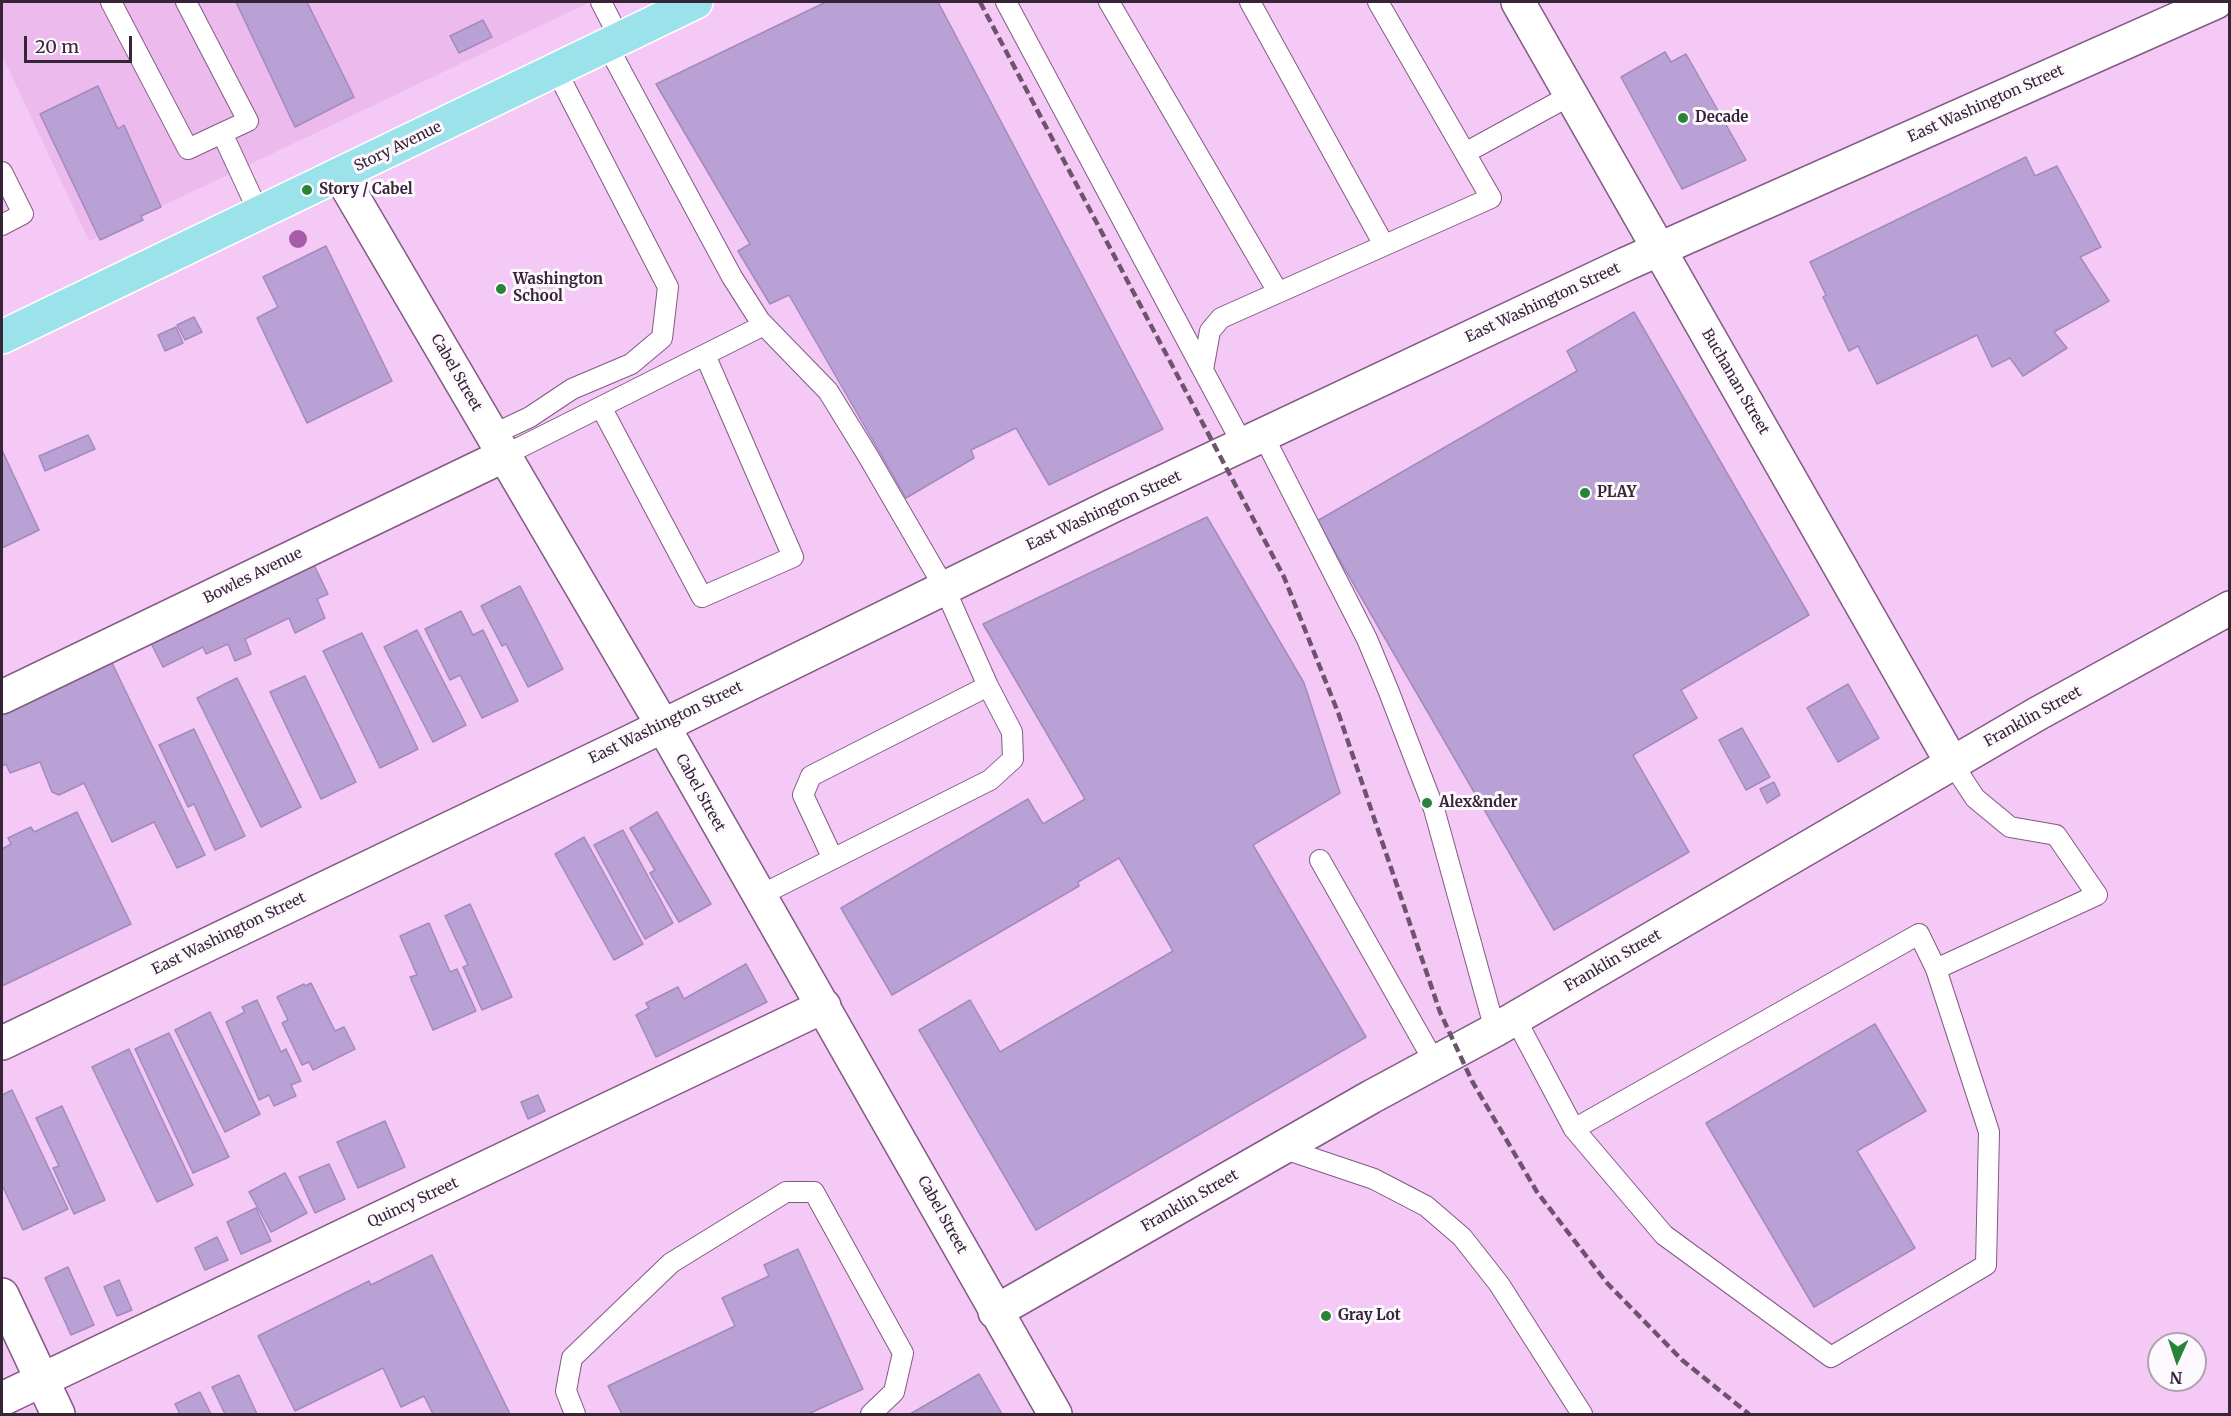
<!DOCTYPE html>
<html>
<head>
<meta charset="utf-8">
<style>
  body { margin:0 }
  #map { position:relative; width:2231px; height:1416px; overflow:hidden; background:#f5c9f6; font-family:Merriweather,serif }
  canvas { display:block }
  .frame { position:absolute; inset:0; border:3px solid #362536; pointer-events:none }
  .north { position:absolute; left:2147px; top:1332px; width:60px; height:60px; box-sizing:border-box; background:#fef9fe; border:2px solid #aea4ae; border-radius:50%; rotate:183deg; font-size:16px; font-weight:700; line-height:24px; text-align:center; color:#362536 }
  .north::after { content:''; display:block; margin:auto; width:21px; height:27px; background:#288537; clip-path:polygon(50% 0,100% 100%,50% 72%,0 100%) }
  .scale { position:absolute; left:24px; top:36px; width:108px; height:27px; box-sizing:border-box; border:3px solid #362536; border-top:0; padding-left:8px; font-size:18px; line-height:21px; white-space:nowrap; color:#362536; -webkit-text-stroke:4px #fef9fe; paint-order:stroke }
</style>
</head>
<body>
<div id="map">
<canvas width="2231" height="1416"></canvas>
<div class="frame"></div>
<div class="north">N</div>
<div class="scale">20 m</div>
</div>
<script>
const context = document.querySelector('canvas').getContext('2d');
context.lineJoin = 'round';
function paint(path, color) { context.fillStyle = color; context.fill(path, 'evenodd'); }
const toPath = rows => new Path2D(rows.map(r => 'M' + r).join(''));
function trace(path, color, width, dash) { context.strokeStyle = color; context.lineWidth = width; context.lineCap = dash ? 'butt' : 'round'; context.setLineDash(dash || []); context.stroke(path); }
function drawText(font, color, halo, rows, align = 'center') {
  context.font = font + ' Merriweather,serif'; context.lineWidth = 6; context.setLineDash([]); context.textBaseline = 'middle'; context.strokeStyle = halo; context.fillStyle = color; for (const [text, x, y, turn = 0] of rows) {
    context.save(); context.translate(x, y); context.rotate((+turn || 0) * Math.PI / 180); context.textAlign = isNaN(turn) ? turn : align; if (halo) context.strokeText(text, 0, 0); context.fillText(text, 0, 0); context.restore();
  }
}
paint(toPath([
  [2,2,590,2,89,241,2,55]
]), '#ecbaed');
const building = toPath([
  [236,2,307,2,354,97,295,127,236,2],
  [826,2,938,2,1163,429,1049,485,1016,428,971,450,974,458,906,498,789,295,770,304,738,251,750,244,656,84,826,2],
  [483,20,492,37,459,53,450,36,483,20],
  [1665,52,1671,62,1686,54,1746,160,1682,189,1621,77,1665,52],
  [98,86,118,129,124,125,161,207,141,216,143,220,100,240,40,114,98,86],
  [2026,157,2035,176,2057,166,2101,247,2080,257,2109,301,2054,332,2067,348,2023,376,2010,358,1992,367,1977,335,1877,384,1858,346,1849,351,1823,297,1826,295,1810,262,2026,157],
  [326,246,392,381,307,423,257,318,278,307,263,277,326,246],
  [1634,312,1809,615,1681,690,1697,718,1633,755,1689,852,1554,930,1317,521,1577,371,1567,351,1634,312],
  [194,317,202,332,185,340,177,325,194,317],
  [176,327,183,343,165,351,158,335,176,327],
  [88,435,95,449,45,471,39,456,88,435],
  [2,450,39,530,2,548,2,450],
  [1207,517,1304,683,1340,793,1253,845,1366,1037,1036,1230,919,1030,970,1000,1000,1052,1173,951,1119,858,1078,882,1079,886,892,995,841,908,1028,799,1043,824,1085,799,983,624,1207,517],
  [313,563,328,594,317,599,325,618,295,633,289,618,245,639,251,654,235,661,228,644,206,654,203,647,163,667,150,641,313,563],
  [520,586,563,669,528,687,506,644,502,646,481,606,520,586],
  [461,611,473,635,483,630,518,701,482,718,460,675,450,680,425,629,461,611],
  [417,630,466,725,433,742,384,647,417,630],
  [362,633,418,749,380,768,323,651,362,633],
  [111,661,205,855,177,868,154,822,112,842,84,783,59,795,52,792,40,762,10,773,6,764,2,766,2,714,111,661],
  [305,676,356,782,321,799,270,692,305,676],
  [237,678,301,807,261,827,197,698,237,678],
  [1848,684,1879,738,1838,762,1807,708,1848,684],
  [1742,728,1770,777,1746,790,1719,740,1742,728],
  [194,729,245,836,215,850,194,804,188,807,159,745,194,729],
  [1774,782,1780,795,1767,803,1760,789,1774,782],
  [77,812,131,924,2,986,2,849,11,844,8,838,31,827,34,832,77,812],
  [657,812,711,904,679,922,650,873,655,870,630,828,657,812],
  [623,830,673,923,645,939,594,845,623,830],
  [584,837,643,944,614,960,555,854,584,837],
  [470,904,512,997,482,1010,463,967,468,965,445,916,470,904],
  [429,923,450,972,457,969,476,1011,433,1030,410,977,417,975,400,936,429,923],
  [746,964,767,1002,656,1057,636,1015,649,1008,646,1003,678,987,684,999,746,964],
  [311,983,335,1031,344,1027,355,1049,313,1070,309,1062,302,1065,282,1023,288,1020,277,997,304,984,305,986,311,983],
  [257,1000,281,1052,286,1049,301,1081,291,1085,296,1096,274,1106,269,1095,259,1100,226,1022,245,1012,242,1007,257,1000],
  [210,1012,260,1114,225,1132,175,1030,210,1012],
  [1875,1024,1926,1111,1857,1151,1915,1248,1814,1307,1706,1123,1875,1024],
  [169,1033,229,1157,193,1173,135,1049,169,1033],
  [129,1049,193,1185,157,1202,92,1067,129,1049],
  [12,1090,68,1209,23,1230,2,1185,2,1095,12,1090],
  [538,1095,545,1111,528,1119,521,1102,538,1095],
  [62,1106,105,1200,74,1214,53,1168,59,1166,36,1118,62,1106],
  [385,1121,405,1167,358,1188,337,1142,385,1121],
  [329,1164,345,1199,315,1213,299,1177,329,1164],
  [285,1173,307,1213,271,1232,249,1192,285,1173],
  [256,1208,271,1241,241,1254,227,1222,256,1208],
  [217,1237,228,1260,205,1270,195,1248,217,1237],
  [798,1249,863,1389,808,1414,622,1414,608,1386,735,1326,722,1298,769,1276,764,1265,798,1249],
  [432,1255,510,1414,433,1414,424,1396,401,1407,383,1368,295,1411,258,1336,369,1281,371,1285,432,1255],
  [68,1267,94,1325,71,1335,45,1278,68,1267],
  [119,1280,132,1310,117,1316,104,1287,119,1280],
  [979,1374,1002,1414,910,1414,943,1395,979,1374],
  [239,1375,257,1414,225,1414,212,1387,239,1375],
  [200,1392,211,1414,180,1414,175,1404,200,1392]
]);
paint(building, '#baa1d5');
trace(building, '#a28abd', 1.5);
const service = toPath([
  [111,2,188,149,248,121,186,2],
  [601,2,620,39],
  [1006,2,1243,445],
  [1109,2,1278,292],
  [1250,2,1384,245],
  [607,45,732,277,760,321,828,391,868,456,944,587,988,686,1012,732,1013,759,990,780,759,896],
  [223,135,259,213],
  [1465,153,1571,95],
  [2,172,23,214,2,225],
  [1203,370,1210,331,1221,318,1491,198,1378,2],
  [601,407,702,597,793,557,705,355],
  [492,435,530,417,572,389,631,364,662,338,668,287,556,70],
  [1263,435,1367,639,1389,692,1434,809,1495,1030],
  [505,455,764,325],
  [833,859,803,795,811,776,988,686],
  [1320,860,1435,1063],
  [1936,969,2097,895,2056,835,2010,827,1975,798,1952,763],
  [1515,1018,1574,1129,1664,1235,1831,1357,1986,1265,1989,1132,1936,969,1919,934,1574,1129],
  [1282,1148,1374,1179,1426,1206,1462,1237,1499,1284,1582,1414],
  [575,1414,566,1391,572,1358,671,1263,786,1192,814,1192,903,1353,894,1392,871,1414]
]);
const minor = toPath([
  [1518,2,1952,763],
  [340,175,663,726,1055,1414],
  [2,697,505,455],
  [2,1043,628,743,1110,507,1626,264,2216,2],
  [2,1295,58,1414],
  [995,1312,1371,1097,1495,1030,2037,714,2230,608],
  [2,1399,824,1006]
]);
const primary = toPath([
  [2,337,696,2]
]);
trace(service, '#825a83', 22);
trace(minor, '#825a83', 36);
trace(primary, '#fff', 36);
trace(service, '#fff', 20);
trace(minor, '#fff', 33);
trace(primary, '#9be2eb', 33);
trace(toPath([
  [980,2,1284,577,1339,715,1440,1012,1472,1081,1537,1192,1607,1283,1682,1360,1749,1414]
]), '#6d546d', 4.5, [9, 4.5]);
context.fillStyle = '#a65ca9';
for (const [x, y] of [
  [298,239]
]) { context.beginPath(); context.arc(x, y, 9, 0, 2 * Math.PI); context.fill(); }
for (const [x, y, r, color] of [
  [1683,118,6,"#288537"],
  [307,190,6,"#288537"],
  [501,289,6,"#288537"],
  [1585,493,6,"#288537"],
  [1427,803,6,"#288537"],
  [1326,1316,6,"#288537"]
]) { const dot = new Path2D(); dot.arc(x, y, r, 0, 2 * Math.PI); context.fillStyle = color; context.fill(dot); trace(dot, '#fef9fe', 2); }
drawText('15px', '#362536', '#fef9fe', [
  ["East Washington Street",1986,104,-24],
  ["Story Avenue",398,147,-26],
  ["East Washington Street",1543,303,-25],
  ["Cabel Street",456,373,60],
  ["Buchanan Street",1735,382,60],
  ["East Washington Street",1104,511,-25],
  ["Bowles Avenue",253,576,-26],
  ["Franklin Street",2033,717,-29],
  ["East Washington Street",666,723,-26],
  ["Cabel Street",700,793,61],
  ["East Washington Street",229,934,-26],
  ["Franklin Street",1613,961,-30],
  ["Franklin Street",1190,1201,-30],
  ["Quincy Street",413,1203,-25],
  ["Cabel Street",942,1215,61]
]);
drawText('bold 15px', '#362536', '#fef9fe', [
  ["Decade",1695,118],
  ["Story / Cabel",319,190],
  ["Washington",513,280],
  ["School",513,297],
  ["PLAY",1597,493],
  ["Alex&nder",1439,803],
  ["Gray Lot",1338,1316]
], 'left');
</script>
</body>
</html>
